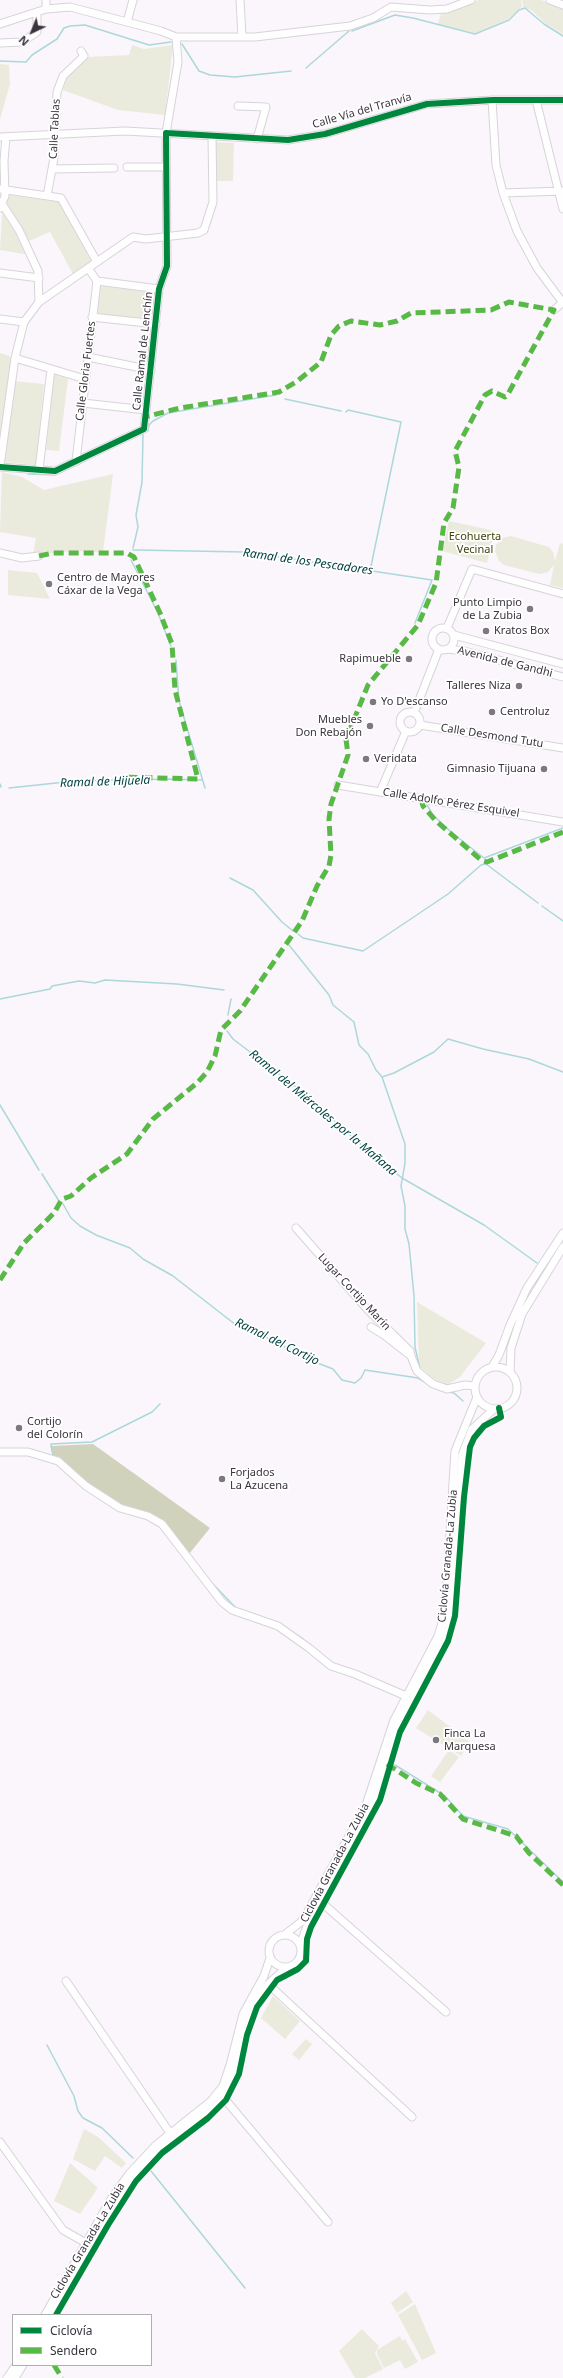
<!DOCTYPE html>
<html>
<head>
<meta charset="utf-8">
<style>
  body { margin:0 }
  #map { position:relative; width:563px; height:2378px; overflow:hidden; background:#faf6fc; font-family:"Noto Sans",sans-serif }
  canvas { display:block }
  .legend { position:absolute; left:12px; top:2314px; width:140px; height:52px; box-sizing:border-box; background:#fff; border:1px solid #b0aeb1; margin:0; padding:5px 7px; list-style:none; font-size:12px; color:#3a343d }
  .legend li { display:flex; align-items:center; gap:8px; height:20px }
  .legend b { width:20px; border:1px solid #b0aeb1 }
  .north { position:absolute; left:12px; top:12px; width:40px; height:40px; -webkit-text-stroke:3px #fff; paint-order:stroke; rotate:223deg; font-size:11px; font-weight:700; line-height:16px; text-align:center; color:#3a343d }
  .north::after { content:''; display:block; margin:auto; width:14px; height:18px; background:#3a343d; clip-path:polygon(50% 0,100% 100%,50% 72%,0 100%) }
</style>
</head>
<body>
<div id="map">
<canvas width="563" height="2378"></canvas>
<ul class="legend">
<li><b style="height:5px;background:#00873e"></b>Ciclovía</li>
<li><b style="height:5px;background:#58b947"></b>Sendero</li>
</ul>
<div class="north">N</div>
</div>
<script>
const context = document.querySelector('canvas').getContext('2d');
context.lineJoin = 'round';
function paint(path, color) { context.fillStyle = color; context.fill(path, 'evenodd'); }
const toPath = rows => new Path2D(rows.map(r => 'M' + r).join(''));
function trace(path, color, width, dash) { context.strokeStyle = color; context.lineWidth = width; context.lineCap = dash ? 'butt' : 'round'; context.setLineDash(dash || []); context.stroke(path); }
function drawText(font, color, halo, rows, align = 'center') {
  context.font = font + ' "Noto Sans",sans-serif'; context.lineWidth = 3.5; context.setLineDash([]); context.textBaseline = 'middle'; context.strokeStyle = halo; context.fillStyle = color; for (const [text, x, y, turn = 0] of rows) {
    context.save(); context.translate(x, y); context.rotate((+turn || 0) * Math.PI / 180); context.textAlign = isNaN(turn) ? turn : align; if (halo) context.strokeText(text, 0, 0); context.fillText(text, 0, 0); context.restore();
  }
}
paint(toPath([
  [478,0,521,0,522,7,508,19,475,33,438,24,441,13,457,9],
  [522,0,541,0,563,8,563,34,545,23,531,10,523,7],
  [132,45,144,49,173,45,165,115,118,110,63,90,67,76,89,57,129,55],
  [0,64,9,65,10,84,0,119],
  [215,142,234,143,233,181,217,181],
  [9,195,59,202,91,261,73,274,50,232,29,241,7,203],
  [2,213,15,232,25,254,0,250],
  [99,286,153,292,148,320,97,315],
  [0,353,9,356,12,360,0,444],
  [54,374,68,379,59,451,46,450],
  [14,381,44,384,36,465,4,462],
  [2,472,22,477,44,490,113,474,103,552,74,551,33,555,36,538,0,532],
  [449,521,495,531,487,563,442,551],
  [511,536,549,547,553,552,555,561,560,543,563,544,563,588,550,585,554,565,548,572,539,574,504,565,499,561,495,551,496,545,502,538],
  [8,570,37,573,50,599,8,595],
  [417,1302,486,1343,460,1377,447,1385,434,1379,419,1366],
  [428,1710,470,1742,461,1756,416,1728],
  [449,1750,459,1757,440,1782,431,1776],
  [273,1996,300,2021,285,2039,261,2018],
  [306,2039,312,2044,299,2060,292,2054],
  [84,2129,98,2137,126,2163,122,2168,105,2156,95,2171,73,2159],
  [70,2163,98,2188,80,2214,54,2201],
  [406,2291,413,2302,397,2313,391,2303],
  [415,2304,436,2353,422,2360,398,2315],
  [362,2329,379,2346,375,2353,383,2369,365,2378,355,2378,339,2351],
  [400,2336,402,2341,405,2339,418,2362,405,2369,400,2360,384,2368,377,2354,377,2350]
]), '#eaebdc');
paint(toPath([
  [93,1444,210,1528,189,1554,166,1525,152,1514,123,1507,87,1485,54,1458,50,1446]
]), '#d1d2bb');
trace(toPath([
  [352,31,395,15,413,18,475,34,509,20,519,10,525,8,544,24,563,36],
  [182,44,199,71,210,75,235,77,291,71],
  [0,61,26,62,32,55,57,39,64,28,70,26,85,25,149,45,171,42],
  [306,68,349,31],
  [285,399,341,411],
  [346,412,348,410,401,422,370,571],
  [148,431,149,425,153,421,168,413,276,395],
  [28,474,55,475,85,461],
  [133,548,138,527,136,515,142,482,143,434,139,435],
  [133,550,135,550],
  [136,550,245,552,432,580,415,623],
  [131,560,158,613,171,646],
  [176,660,179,701,205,788],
  [0,784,1,787],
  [9,788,75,781,170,779,202,780],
  [427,805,433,815,451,832,484,858,563,828],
  [230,878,253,890,282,922,293,931],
  [542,906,563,921],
  [298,934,303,938,363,951,448,894,481,865,486,864,538,903],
  [289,945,329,995,333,1005,354,1022,359,1045,368,1054,376,1070,382,1077,405,1144,405,1163,401,1186,405,1206,405,1229,409,1244,414,1296,415,1347,420,1369],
  [0,999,50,989,52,986,79,981,95,983,105,980,177,984,224,990],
  [228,1015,231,999],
  [227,1031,233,1039,296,1087,366,1149,402,1178,484,1225,537,1263],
  [382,1077,394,1073,434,1052,448,1039,483,1049,529,1059,563,1072],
  [0,1105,39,1170],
  [42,1174,59,1201],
  [63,1204,71,1218,80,1226,96,1235,130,1248,143,1259,173,1276,236,1325,262,1335,310,1360,333,1369,342,1380,355,1383,361,1378,365,1370,418,1378,428,1384],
  [450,1392,454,1393,463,1401],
  [53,1456,51,1444,92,1442,152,1412,160,1404],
  [210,1581,236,1608],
  [289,1630,303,1639],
  [341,1666,359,1672],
  [395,1765,445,1796,463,1816,508,1829,563,1882],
  [47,2045,74,2096,78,2111,83,2118,102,2128,133,2158],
  [151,2171,245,2288]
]), '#acd8da', 1.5);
const minor = toPath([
  [46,0,46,9],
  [240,0,242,37],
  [550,0,563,5],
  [127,22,133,0],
  [0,24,46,9,70,7,161,31,176,37,255,37,350,26,373,18,391,7,430,10,447,9,471,0],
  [0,43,22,42,37,32,37,12],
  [492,100,496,165,503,193,517,231,537,268,563,303],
  [536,100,563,209],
  [238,106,266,107,257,139],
  [0,137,125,131,288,140,325,134,427,104,493,100,563,100],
  [127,167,165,167],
  [53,169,114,168],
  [0,189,61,198,97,262],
  [503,193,563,191],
  [47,196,54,158,57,92,63,76,84,56,81,51],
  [2,204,19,230,38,271,39,302],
  [0,208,5,196,4,161,6,137],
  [88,268,97,281,159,289],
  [0,273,39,278],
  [554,310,563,302],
  [92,317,156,324],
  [0,319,24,322],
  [88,357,151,370],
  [15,358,85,379],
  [83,403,146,410],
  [76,461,97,281],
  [0,466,15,358,24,322,39,302,133,237,146,239,198,233,204,230,213,202,212,137],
  [0,467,55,471,144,429,159,289,167,266,166,133,178,62,176,37],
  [39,470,51,369],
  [0,553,22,558,39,556],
  [447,628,472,569,563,594],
  '432 639a11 11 0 1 1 22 0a11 11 0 1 1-22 0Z',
  [454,635,563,664],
  [447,649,464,651,563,677],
  '400 722a10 10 0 1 1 20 0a10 10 0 1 1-20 0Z',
  [414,713,439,649],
  [420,725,563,748],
  [338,785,563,822],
  [380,792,406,731],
  [296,1228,367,1309,410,1351,411,1356],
  [371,1327,384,1335,411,1356,417,1371,433,1384,447,1389,465,1385,475,1386],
  [492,1367,499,1355,510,1325,527,1288,563,1233],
  '475 1388a21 21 0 1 1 42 0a21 21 0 1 1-42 0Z',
  [510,1372,511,1348,522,1314,563,1247],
  [0,1452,28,1452,58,1461,86,1486,120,1508,148,1516,162,1524,222,1602,232,1610,278,1626,309,1648,331,1666,355,1674,406,1696],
  [321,1902,446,2012],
  '269 1951a16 16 0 1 1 32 0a16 16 0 1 1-32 0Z',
  [284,1935,301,1922,307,1913,366,1805,394,1720,438,1636,442,1623,446,1595,455,1451,477,1397],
  [300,1945,307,1926,373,1803,399,1722,444,1637,452,1599,462,1455,472,1429,494,1409],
  [66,1981,170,2133],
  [268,1984,412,2117],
  [223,2097,328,2222],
  [0,2142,63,2230,86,2243],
  [45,2315,111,2199,129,2174,156,2145,211,2101,223,2086,230,2065,243,2014,264,1976,270,1958],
  [52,2315,115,2203,132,2179,164,2145,207,2113,223,2097,232,2081,245,2027,254,2005,268,1984,286,1968],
  [7,2378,16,2365],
  [15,2378,23,2365]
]);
trace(minor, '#d8d3da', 9);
trace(minor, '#fefeff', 7);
trace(toPath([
  [39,556,53,553,127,553,134,557,160,613,172,644,175,690,198,779,122,777],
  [421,799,423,806,435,820,481,860,487,862,563,832],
  [0,1280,24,1243,54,1213,62,1199,71,1196,91,1178,127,1154,153,1119,197,1083,207,1072,215,1056,221,1030,240,1011,302,921,317,886,329,866,331,855,329,819,331,804,348,755,346,739,368,685,418,625,436,583,444,523,453,508,459,467,455,451,485,395,492,391,505,397,508,394,554,310,509,302,491,310,411,313,397,321,380,325,351,321,339,326,331,335,321,362,296,382,279,392,180,408,145,417],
  [387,1764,416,1783,440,1794,463,1819,516,1836,529,1853,563,1885],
  [54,2365,62,2378]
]), '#58b947', 5, [10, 5]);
trace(toPath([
  [0,467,55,471,144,429,159,289,167,266,166,133,288,140,325,134,427,104,493,100,563,100],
  [56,2315,108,2225,136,2181,162,2153,208,2118,226,2100,239,2074,247,2035,257,2007,277,1980,298,1969,306,1961,307,1939,311,1927,380,1800,400,1732,448,1641,455,1616,464,1497,470,1447,474,1438,484,1426,501,1417,499,1408]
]), '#00873e', 6);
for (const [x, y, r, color] of [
  [49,584,4,"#7d7880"],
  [530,609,4,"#7d7880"],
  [486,631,4,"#7d7880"],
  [409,659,4,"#7d7880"],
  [519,686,4,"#7d7880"],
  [373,702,4,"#7d7880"],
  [492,712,4,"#7d7880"],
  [370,726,4,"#7d7880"],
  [366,759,4,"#7d7880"],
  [544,769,4,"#7d7880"],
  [19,1428,4,"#7d7880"],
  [222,1479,4,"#7d7880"],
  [436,1740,4,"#7d7880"]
]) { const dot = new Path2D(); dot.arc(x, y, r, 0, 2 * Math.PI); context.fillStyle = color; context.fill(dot); trace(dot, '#fff', 1.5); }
drawText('11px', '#3a343d', '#fff', [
  ["Calle Vía del Tranvía",362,111,-16],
  ["Calle Tablas",55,129,-87],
  ["Calle Ramal de Lenchín",143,351,-84],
  ["Calle Gloria Fuertes",86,371,-83],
  ["Avenida de Gandhi",505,662,14],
  ["Calle Desmond Tutu",492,736,9],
  ["Calle Adolfo Pérez Esquivel",451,803,9],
  ["Lugar Cortijo Marín",354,1292,47],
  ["Ciclovía Granada-La Zubia",448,1556,-85],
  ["Ciclovía Granada-La Zubia",335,1863,-62],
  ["Ciclovía Granada-La Zubia",88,2241,-59]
]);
drawText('11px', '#3f4309', '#fff', [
  ["Ecohuerta",475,537],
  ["Vecinal",475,550]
]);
drawText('11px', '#3a343d', '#fff', [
  ["Centro de Mayores",57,578],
  ["Cáxar de la Vega",57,591],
  ["Punto Limpio",522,603,"right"],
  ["de La Zubia",522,616,"right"],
  ["Kratos Box",494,631],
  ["Rapimueble",401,659,"right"],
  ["Talleres Niza",511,686,"right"],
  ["Yo D'escanso",381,702],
  ["Centroluz",500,712],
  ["Muebles",362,720,"right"],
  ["Don Rebajón",362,733,"right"],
  ["Veridata",374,759],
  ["Gimnasio Tijuana",536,769,"right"],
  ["Cortijo",27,1422],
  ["del Colorín",27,1435],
  ["Forjados",230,1473],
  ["La Azucena",230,1486],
  ["Finca La",444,1734],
  ["Marquesa",444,1747]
], 'left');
drawText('italic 12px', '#014143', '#fff', [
  ["Ramal de los Pescadores",308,562,8],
  ["Ramal de Hijuela",105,782,-2],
  ["Ramal del Miércoles por la Mañana",323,1113,40],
  ["Ramal del Cortijo",277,1342,26]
]);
</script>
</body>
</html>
